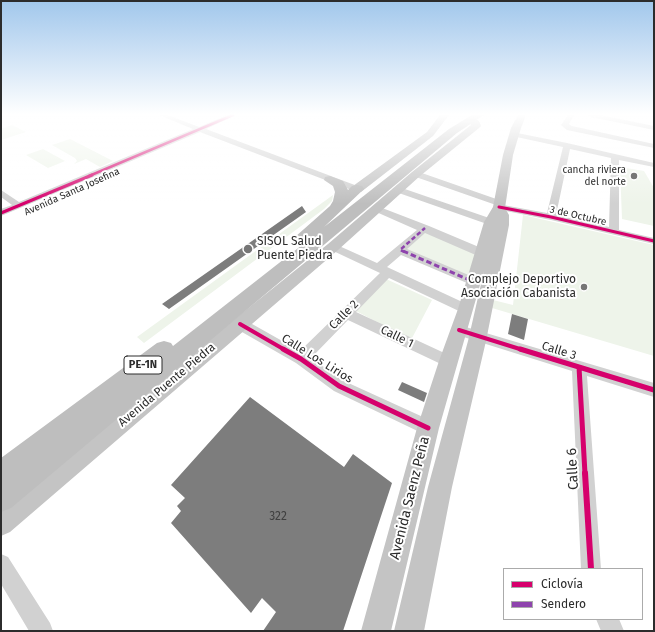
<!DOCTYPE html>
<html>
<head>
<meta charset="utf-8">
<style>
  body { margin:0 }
  #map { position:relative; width:655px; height:632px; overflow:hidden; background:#fff; font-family:"Fira Sans",sans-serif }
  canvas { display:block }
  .frame { position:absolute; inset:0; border:2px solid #2c2c2c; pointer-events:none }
  .legend { position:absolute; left:503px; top:568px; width:140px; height:52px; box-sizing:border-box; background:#fff; border:1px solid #ababab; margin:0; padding:5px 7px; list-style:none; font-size:12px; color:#2c2c2c }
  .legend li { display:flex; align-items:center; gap:8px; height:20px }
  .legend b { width:20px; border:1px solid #ababab }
</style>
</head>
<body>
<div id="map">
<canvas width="655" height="632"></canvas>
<div class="frame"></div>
<ul class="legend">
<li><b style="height:5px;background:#d6006c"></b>Ciclovía</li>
<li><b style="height:5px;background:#8e44ad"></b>Sendero</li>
</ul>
</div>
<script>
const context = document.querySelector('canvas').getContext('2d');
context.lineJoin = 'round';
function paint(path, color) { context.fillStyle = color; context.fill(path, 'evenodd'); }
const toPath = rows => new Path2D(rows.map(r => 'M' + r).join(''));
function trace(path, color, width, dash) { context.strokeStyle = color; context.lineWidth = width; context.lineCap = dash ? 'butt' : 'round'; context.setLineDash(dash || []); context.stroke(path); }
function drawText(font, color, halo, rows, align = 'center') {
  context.font = font + ' "Fira Sans",sans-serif'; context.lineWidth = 4; context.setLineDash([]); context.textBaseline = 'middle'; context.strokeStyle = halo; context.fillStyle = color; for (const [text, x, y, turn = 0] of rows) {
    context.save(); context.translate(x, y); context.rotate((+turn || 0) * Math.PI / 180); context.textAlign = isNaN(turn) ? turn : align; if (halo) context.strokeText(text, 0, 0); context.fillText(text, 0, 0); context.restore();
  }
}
paint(toPath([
  [12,125,26,132,1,140,1,129],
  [70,139,113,161,100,167,86,159,74,164,77,161,75,158,52,145],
  [43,149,65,161,48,168,26,155],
  [620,167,644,171,654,188,654,226,622,219],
  [333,195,332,201,324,209,144,343,137,337],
  [523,215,654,245,654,356,492,308,493,300,513,305],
  [421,228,486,254,477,284,397,250],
  [386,279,432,300,411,340,356,311]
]), '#eef4ea');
paint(toPath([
  [302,206,306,212,169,309,162,304],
  [512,314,528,319,524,340,508,334],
  [402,382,427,393,424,402,398,390],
  [250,397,344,467,353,454,392,483,343,631,263,631,276,612,262,598,251,613,171,523,181,511,177,506,185,498,171,485]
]), '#7d7d7d');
paint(toPath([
  [159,115,168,115,199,127,227,115,236,115,206,129,360,187,362,189,360,191,354,191,200,132,1,216,1,209,12,205,1,197,1,190,19,202,193,129,159,115],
  [568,115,574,115,569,124,572,126,654,144,654,148,567,130,561,125,568,115],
  [588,115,601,115,654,126,654,130,591,117,588,115],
  [512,132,567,143,654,163,654,167,619,160,619,230,654,238,654,244,551,220,496,209,494,207,496,205,413,176,412,174,413,172,419,172,502,201,504,203,503,205,547,213,563,147,512,136,512,132],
  [570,149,611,158,609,227,556,215,570,149],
  [399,187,495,220,496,222,495,224,487,224,396,192,394,190,396,188,399,187],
  [377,206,429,226,486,250,488,253,486,256,482,257,478,256,425,233,407,249,478,279,480,282,478,285,474,286,401,255,387,267,471,306,472,309,471,312,466,314,461,312,389,278,356,312,453,357,455,361,453,365,448,367,443,365,348,320,311,358,344,381,434,422,436,428,434,434,428,436,334,391,296,363,235,328,233,324,235,320,240,319,245,320,300,351,380,273,329,249,328,247,329,245,337,245,377,263,417,230,374,211,372,209,374,207,377,206],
  [459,325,654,383,654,397,587,376,601,569,581,569,572,371,454,334,452,330,454,326,459,325],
  [1,554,8,557,50,623,53,631,29,631,1,584,1,554],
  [596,619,619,619,624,631,601,631,596,619]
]), '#d1d1d1');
paint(toPath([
  [440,115,449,115,433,136,361,192,353,192,351,189,353,186,427,132,440,115],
  [518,115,526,115,521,128,513,155,505,208,509,215,509,225,486,341,452,487,424,631,394,631,428,487,468,341,484,271,439,428,391,631,361,631,417,428,439,361,458,309,484,222,493,207,503,155,511,128,518,115],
  [474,118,479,121,481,126,479,128,420,176,338,250,10,532,1,536,1,507,328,244,412,172,471,125,469,121,474,118]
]), '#c4c4c4');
paint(toPath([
  [472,115,484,115,457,133,11,508,1,512,1,458,157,343,164,341,171,343,173,346,302,245,295,243,293,240,295,237,330,206,333,201,335,192,333,186,324,180,325,177,330,176,343,181,348,190,352,186,357,185,362,186,364,189,324,227,449,129,472,115]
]), '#bebebe');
trace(toPath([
  [405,252,400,250,425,228]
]), '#8e44ad', 2.5, [4.5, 2.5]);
trace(toPath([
  [403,251,474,282]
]), '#8e44ad', 3, [5.5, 3]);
trace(toPath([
  [89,176,233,115]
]), '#d6006c', 2.5);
trace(toPath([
  [499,207,551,217,654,241],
  [1,213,92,175]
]), '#d6006c', 3);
trace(toPath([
  [240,324,285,350],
  [459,330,523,350]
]), '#d6006c', 4);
trace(toPath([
  [283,349,301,359,339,386,428,428],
  [520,349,654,390],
  [579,367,585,474]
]), '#d6006c', 5);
trace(toPath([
  [585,473,591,569]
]), '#d6006c', 6);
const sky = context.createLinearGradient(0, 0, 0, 204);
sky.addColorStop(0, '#a1c7ec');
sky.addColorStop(0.56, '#fff');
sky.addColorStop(1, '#ffffff00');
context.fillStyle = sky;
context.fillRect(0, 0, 655, 204);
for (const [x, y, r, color] of [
  [634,176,4,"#767676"],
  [248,249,5,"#767676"],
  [584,287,4,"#767676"]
]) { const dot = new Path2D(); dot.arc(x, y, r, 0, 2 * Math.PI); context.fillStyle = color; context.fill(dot); trace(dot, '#fff', 1.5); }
drawText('10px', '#2c2c2c', '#fff', [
  ["cancha riviera",626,170],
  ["del norte",626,182]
], 'right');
drawText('10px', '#2c2c2c', '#fff', [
  ["Avenida Santa Josefina",72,192,-24],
  ["3 de Octubre",578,216,13]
]);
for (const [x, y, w] of [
  [143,365,38]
]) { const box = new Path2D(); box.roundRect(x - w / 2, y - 9, w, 18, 3); context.fillStyle = '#fff'; context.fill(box); trace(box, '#2c2c2c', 1); }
drawText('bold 11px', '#2c2c2c', null, [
  ["PE-1N",143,365]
]);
drawText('12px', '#2c2c2c', '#fff', [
  ["SISOL Salud",257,242],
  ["Puente Piedra",257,256],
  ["Complejo Deportivo",576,280,"right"],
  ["Asociación Cabanista",576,294,"right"]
], 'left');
drawText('12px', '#2c2c2c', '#fff', [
  ["Calle 2",344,315,-45],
  ["Calle 1",397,337,26],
  ["Calle 3",559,351,17],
  ["Calle Los Lirios",317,359,32],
  ["Avenida Puente Piedra",167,385,-40]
]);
drawText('12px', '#404040', null, [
  ["322",278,517]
]);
drawText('14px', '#2c2c2c', '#fff', [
  ["Calle 6",573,469,-93],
  ["Avenida Saenz Peña",410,498,-76]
]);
</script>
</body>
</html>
